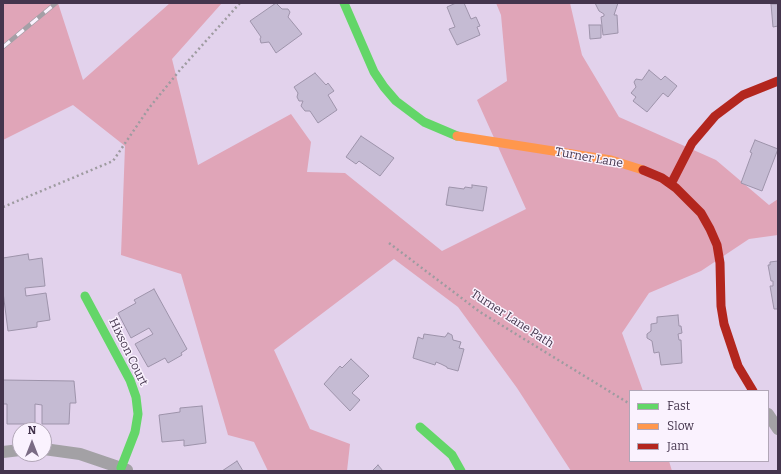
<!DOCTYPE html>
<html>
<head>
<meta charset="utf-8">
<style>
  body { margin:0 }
  #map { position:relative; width:781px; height:474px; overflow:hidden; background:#e2d2ec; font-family:Bitter,serif }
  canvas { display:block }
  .frame { position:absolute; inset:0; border:4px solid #44354d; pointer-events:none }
  .legend { position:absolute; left:629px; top:390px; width:140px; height:72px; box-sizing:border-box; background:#faf2fe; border:1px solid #b1a6b7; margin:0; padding:5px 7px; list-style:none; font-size:12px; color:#44354d }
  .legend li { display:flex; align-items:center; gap:8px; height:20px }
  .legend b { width:20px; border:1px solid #b1a6b7 }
  .north { position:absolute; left:12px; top:422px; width:40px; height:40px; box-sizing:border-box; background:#faf2fe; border:1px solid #b1a6b7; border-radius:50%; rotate:0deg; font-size:11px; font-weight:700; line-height:16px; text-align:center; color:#44354d }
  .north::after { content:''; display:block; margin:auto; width:14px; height:18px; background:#7b6c85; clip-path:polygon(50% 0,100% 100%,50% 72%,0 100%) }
</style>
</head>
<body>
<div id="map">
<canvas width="781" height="474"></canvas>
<div class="frame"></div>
<ul class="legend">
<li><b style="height:5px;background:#63d668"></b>Fast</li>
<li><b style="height:5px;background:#ff974d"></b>Slow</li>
<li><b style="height:5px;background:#b3261e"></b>Jam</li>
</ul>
<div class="north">N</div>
</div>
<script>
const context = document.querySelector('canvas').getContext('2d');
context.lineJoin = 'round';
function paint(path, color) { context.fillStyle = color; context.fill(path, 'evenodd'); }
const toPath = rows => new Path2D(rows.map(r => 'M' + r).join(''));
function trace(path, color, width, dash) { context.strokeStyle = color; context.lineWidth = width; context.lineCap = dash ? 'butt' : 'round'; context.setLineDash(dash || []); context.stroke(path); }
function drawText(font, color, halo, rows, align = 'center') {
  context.font = font + ' Bitter,serif'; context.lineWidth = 3; context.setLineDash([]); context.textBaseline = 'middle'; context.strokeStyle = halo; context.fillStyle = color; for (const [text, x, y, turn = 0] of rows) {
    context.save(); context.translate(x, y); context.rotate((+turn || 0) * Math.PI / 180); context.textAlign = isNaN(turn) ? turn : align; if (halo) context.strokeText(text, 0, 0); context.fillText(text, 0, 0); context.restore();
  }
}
paint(toPath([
  [3,3,58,3,83,80,170,3,222,3,172,59,198,165,291,114,311,142,307,172,345,173,442,251,526,209,477,100,507,81,501,15,496,3,570,3,582,55,619,117,716,160,769,205,778,199,778,235,749,239,701,271,649,293,622,333,643,391,630,391,630,461,669,461,672,471,571,471,517,388,458,307,394,259,274,350,310,429,350,444,347,471,268,471,254,442,228,435,181,274,121,255,125,146,73,105,3,140]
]), '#e0a5b8');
const building = toPath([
  [276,3,282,9,288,9,290,12,288,17,302,34,276,53,269,42,261,43,260,39,261,37,250,21,276,3],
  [456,3,464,3,471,19,476,17,480,26,477,27,480,35,457,45,449,29,455,27,447,7,456,3],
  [595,3,618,3,614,15,617,15,618,33,603,35,601,17,604,16,604,14,599,11,595,3],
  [771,4,778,4,778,26,773,27,771,4],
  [589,25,601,25,601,38,590,39,589,25],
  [649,70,661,80,665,76,677,86,668,97,663,93,647,112,633,101,636,97,631,93,636,87,634,82,636,79,642,80,649,70],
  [315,73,326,85,328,83,334,91,328,95,337,110,318,123,310,111,305,111,301,106,303,101,299,101,297,97,298,93,294,87,315,73],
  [361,136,394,158,380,176,359,161,356,164,346,157,361,136],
  [755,140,778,149,762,191,741,183,752,153,750,152,755,140],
  [472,185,487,187,483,211,446,205,449,187,464,189,465,187,472,188,472,185],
  [28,254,29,260,42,258,45,286,25,288,26,296,46,293,50,320,37,322,37,327,8,331,3,292,3,258,28,254],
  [778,261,778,309,774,309,770,286,773,286,773,281,771,281,768,265,770,265,770,262,778,261],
  [154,289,187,349,181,353,182,355,168,363,165,358,148,367,135,344,153,334,149,328,131,338,118,313,136,303,134,300,154,289],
  [678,315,679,326,681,326,682,333,678,334,679,340,681,340,682,363,661,365,659,352,654,353,652,341,647,338,647,334,651,331,651,324,657,323,657,317,678,315],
  [448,333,452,335,453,340,461,342,459,348,464,349,458,371,447,368,447,367,441,364,436,362,435,365,413,358,418,337,423,339,424,334,445,337,448,333],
  [351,359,369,376,352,393,360,400,350,411,324,384,340,366,342,368,351,359],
  [3,380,74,381,76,403,70,403,69,424,42,424,42,405,35,404,35,424,7,424,7,404,3,404,3,380],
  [202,406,206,443,184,446,184,440,162,442,159,415,180,412,180,408,202,406],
  [237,461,243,471,222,471,237,461],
  [378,465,383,471,372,471,378,465]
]);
paint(building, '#c5bbd3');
trace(building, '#9d93aa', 1);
trace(toPath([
  [3,207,113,161,149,108,180,70,240,3],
  [389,243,480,312,630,404]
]), '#9e9ba0', 2.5, [2, 3]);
trace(toPath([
  [768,414,778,429],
  [44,449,80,454,127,470],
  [3,452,20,450]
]), '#a3a1a5', 12);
trace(toPath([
  [344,3,374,72,384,87,396,101,424,122,457,136],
  [85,296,130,380,136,397,138,414,135,432,121,468],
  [420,427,452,455,461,471]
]), '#63d668', 9);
trace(toPath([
  [457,136,611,160,643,170]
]), '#ff974d', 9);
trace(toPath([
  [643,170,662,178,676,188,701,213,710,229,717,245,720,263,721,306,724,324,738,366,753,391],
  [671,184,692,143,715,116,743,95,778,81]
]), '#b3261e', 9);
const rail = toPath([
  [3,47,56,3]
]);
trace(rail, '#a49fa6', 4.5);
trace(rail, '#faf2fe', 3, [9]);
drawText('12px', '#44354d', '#faf2fe', [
  ["Turner Lane",589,158,10],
  ["Turner Lane Path",512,319,33],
  ["Hixson Court",128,352,64]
]);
</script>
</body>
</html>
